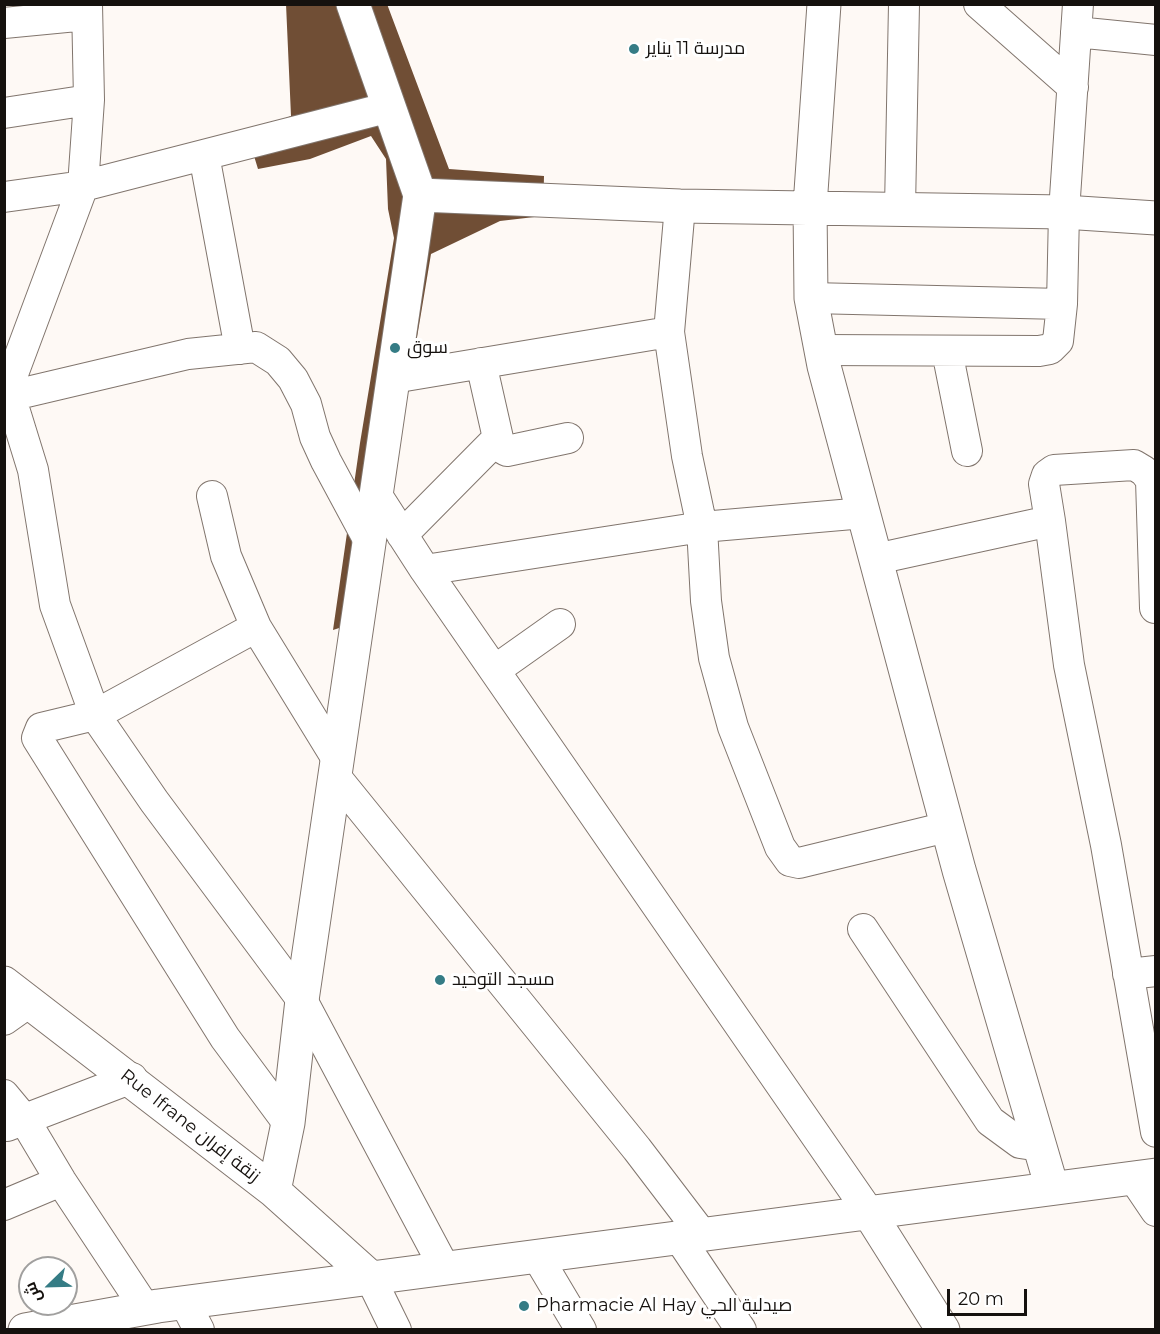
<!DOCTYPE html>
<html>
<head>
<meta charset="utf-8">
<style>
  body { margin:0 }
  #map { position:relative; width:1160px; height:1334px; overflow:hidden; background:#fef9f5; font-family:Montserrat,Cairo,sans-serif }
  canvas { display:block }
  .frame { position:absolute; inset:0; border:6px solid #15110e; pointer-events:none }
  .north { position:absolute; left:18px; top:1256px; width:60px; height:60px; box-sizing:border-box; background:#fff; border:2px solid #a1a09f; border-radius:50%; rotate:247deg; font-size:16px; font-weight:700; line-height:24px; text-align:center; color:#15110e }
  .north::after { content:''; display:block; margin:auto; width:21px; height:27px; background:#357c85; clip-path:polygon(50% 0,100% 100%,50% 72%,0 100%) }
  .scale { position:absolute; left:947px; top:1289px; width:80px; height:27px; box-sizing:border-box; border:3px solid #15110e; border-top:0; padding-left:8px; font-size:18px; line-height:21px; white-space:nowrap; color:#15110e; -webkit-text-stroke:4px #fff; paint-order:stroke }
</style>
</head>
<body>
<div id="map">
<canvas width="1160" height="1334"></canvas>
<div class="frame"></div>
<div class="north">ش</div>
<div class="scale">20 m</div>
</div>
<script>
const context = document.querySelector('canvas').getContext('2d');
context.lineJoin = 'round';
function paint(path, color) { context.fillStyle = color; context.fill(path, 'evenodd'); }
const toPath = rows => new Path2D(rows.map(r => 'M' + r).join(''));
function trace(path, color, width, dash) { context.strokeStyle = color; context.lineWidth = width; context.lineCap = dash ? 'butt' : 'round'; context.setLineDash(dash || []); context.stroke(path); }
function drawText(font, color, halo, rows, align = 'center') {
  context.font = font + ' Montserrat,Cairo,sans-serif'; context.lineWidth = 6; context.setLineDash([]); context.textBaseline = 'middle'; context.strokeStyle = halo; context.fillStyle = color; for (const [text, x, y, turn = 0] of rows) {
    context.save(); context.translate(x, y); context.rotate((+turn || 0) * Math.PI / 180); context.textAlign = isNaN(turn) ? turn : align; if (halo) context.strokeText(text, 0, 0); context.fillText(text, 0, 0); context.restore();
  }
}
paint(toPath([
  [286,4,387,4,449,169,544,176,543,216,500,221,431,254,370,618,333,630,360,443,394,238,388,209,386,159,371,136,310,159,258,169,247,133,291,116]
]), '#704e35');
const minor = toPath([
  [979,4,1073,87],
  [4,23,87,15],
  [1076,32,1156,40],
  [4,113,89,100],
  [204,155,240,349],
  [4,197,83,186,390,107],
  [900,208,904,4],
  [811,298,1062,304,1058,341,1050,349,1039,351,821,350],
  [1062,304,1064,212,1078,4],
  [669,332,687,456,702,527,706,601,714,658,733,727,780,847,790,861,799,863,947,827],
  [947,351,967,451],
  [481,363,500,447,507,451,568,438],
  [393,378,669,332,680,206],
  [8,389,33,470,55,605,95,715,154,801,302,1000,444,1267],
  [10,396,188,354,256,347,278,361,293,379,306,404,315,437,326,461,369,541],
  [4,398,83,186,89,100,87,4],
  [376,494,425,570,868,1211],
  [212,496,226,556,256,627,95,715,41,728,37,738,225,1038,288,1123],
  [1050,521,1069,665,1106,845,1156,1132],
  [402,535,496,440],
  [876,559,1050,521,1044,484,1047,475,1054,470,1134,465,1144,471,1151,480,1155,608],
  [425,570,702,527,864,513],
  [256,627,337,759],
  [495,670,560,624],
  [335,776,637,1149,701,1233],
  [863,929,990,1121,1020,1143,1040,1146],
  [1128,974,1156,971],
  [4,1020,28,1003],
  [4,1095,24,1119,61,1181,145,1308],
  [7,1126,132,1078],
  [1133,1177,1156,1211],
  [4,1205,61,1181],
  [678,1236,741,1330],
  [537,1256,581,1330],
  [370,1277,396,1330],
  [185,1303,199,1330]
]);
const tertiary = toPath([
  [824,4,810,206,811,298,824,366,959,870,1052,1188],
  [420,195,680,206,1064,212,1156,218],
  [4,983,274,1191,370,1277],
  [274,1191,288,1123,302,1000,420,195,353,4],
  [868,1211,943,1330],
  [25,1330,158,1306,1156,1175]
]);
trace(minor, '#81756d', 32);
trace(tertiary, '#81756d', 35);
trace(minor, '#fff', 30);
trace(tertiary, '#fff', 33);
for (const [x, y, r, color] of [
  [634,49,6,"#357c85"],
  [395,348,6,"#357c85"],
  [440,980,6,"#357c85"],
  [524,1306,6,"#357c85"]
]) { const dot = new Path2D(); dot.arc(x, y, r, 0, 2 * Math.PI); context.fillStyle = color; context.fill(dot); trace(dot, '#fff', 2); }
drawText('18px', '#15110e', '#fff', [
  ["مدرسة 11 يناير",646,49],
  ["سوق",407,348],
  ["مسجد التوحيد",452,980],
  ["Pharmacie Al Hay صيدلية الحي",536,1306]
], 'left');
drawText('18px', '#15110e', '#fff', [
  ["Rue Ifrane زنقة إفران",190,1126,38]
]);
</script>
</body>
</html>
